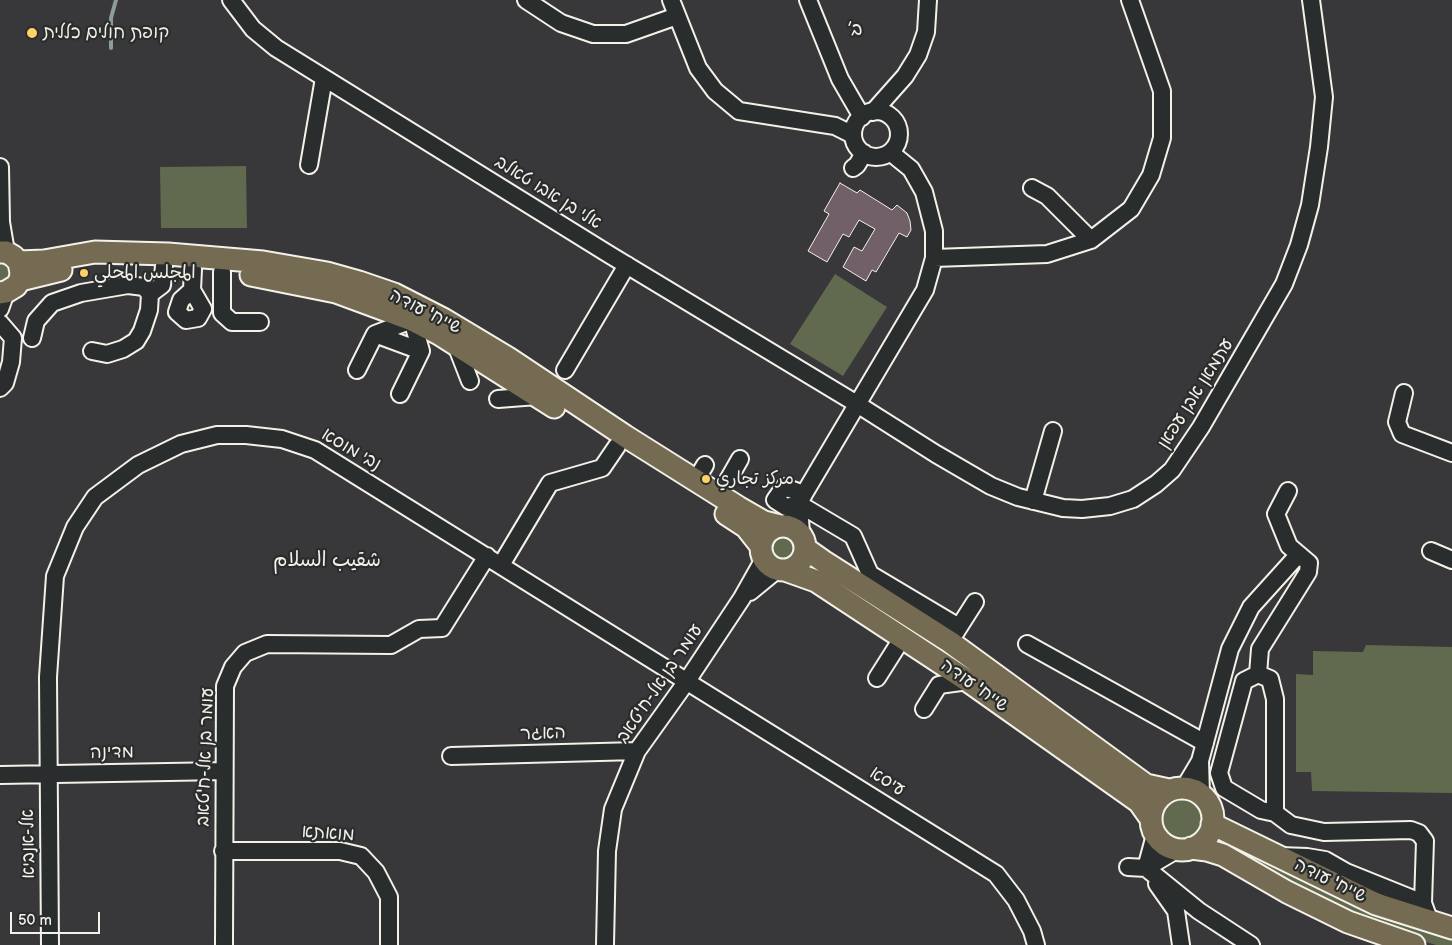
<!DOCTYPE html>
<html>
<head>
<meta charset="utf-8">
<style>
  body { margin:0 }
  #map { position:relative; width:1452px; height:945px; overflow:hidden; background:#38373a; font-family:"Balsamiq Sans",sans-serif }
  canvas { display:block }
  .scale { position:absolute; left:10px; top:912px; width:90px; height:22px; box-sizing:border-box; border:2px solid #f4f1e8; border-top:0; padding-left:6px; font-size:15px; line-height:18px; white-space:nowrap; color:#f4f1e8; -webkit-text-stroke:4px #2a2d2e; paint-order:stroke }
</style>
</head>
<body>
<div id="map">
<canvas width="1452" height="945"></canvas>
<div class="scale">50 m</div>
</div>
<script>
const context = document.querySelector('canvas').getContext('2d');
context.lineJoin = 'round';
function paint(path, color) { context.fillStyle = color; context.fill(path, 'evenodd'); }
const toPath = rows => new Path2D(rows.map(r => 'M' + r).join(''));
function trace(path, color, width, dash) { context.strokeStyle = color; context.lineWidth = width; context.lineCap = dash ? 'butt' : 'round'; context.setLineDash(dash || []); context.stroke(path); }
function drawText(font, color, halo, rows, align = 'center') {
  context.font = font + ' "Balsamiq Sans","Playpen Sans Arabic","Playpen Sans Hebrew",sans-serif'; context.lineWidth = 4.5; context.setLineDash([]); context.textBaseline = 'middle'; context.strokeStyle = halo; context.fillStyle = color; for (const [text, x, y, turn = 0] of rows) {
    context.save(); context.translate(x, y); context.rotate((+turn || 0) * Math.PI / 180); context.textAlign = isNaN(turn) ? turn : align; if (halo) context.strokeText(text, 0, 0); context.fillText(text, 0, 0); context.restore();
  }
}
paint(toPath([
  [246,166,247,228,161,228,160,167],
  [0,257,6,258,15,275,0,287],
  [835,274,887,307,843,376,790,344],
  '769 547a13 13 0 1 1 26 0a13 13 0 1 1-26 0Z',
  [1366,645,1452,647,1452,793,1312,791,1311,772,1296,772,1296,674,1313,675,1313,651,1363,652],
  '1160 817a22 22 0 1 1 44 0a22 22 0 1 1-44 0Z',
  [1236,837,1452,933,1452,945,1436,945,1390,931,1343,914,1230,848]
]), '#61694f');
trace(toPath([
  [111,48,111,18,116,0]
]), '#8b9c9a', 4);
const building = toPath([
  [840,183,857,193,860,190,892,210,897,205,907,213,910,221,911,230,907,237,899,233,876,272,872,270,866,281,843,267,854,247,862,251,875,229,859,220,849,237,843,234,827,262,808,251,829,214,824,211,840,183]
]);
paint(building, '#726069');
trace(building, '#f4f1e8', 1);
const minor = toPath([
  [231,0,253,29,276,48,610,255,857,404,936,454,991,486,1018,497,1063,508,1082,509,1110,506,1133,499,1156,484,1172,470,1201,427,1284,284,1299,245,1310,205,1319,147,1324,97,1311,0],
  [526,0,561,23,593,34,626,34,677,16],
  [671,0,698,68,715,91,739,111,835,126,853,135],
  [808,0,840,79,862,117],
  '853 134a23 23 0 1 1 46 0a23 23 0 1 1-46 0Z',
  [873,112,905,76,918,55,926,32,928,0],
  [309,165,324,78],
  [0,167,1,222,6,252],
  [853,168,857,165,864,153],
  [1032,188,1047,196,1091,240],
  [934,258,1047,254,1091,240,1131,209,1151,175,1162,138,1162,91,1130,0],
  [222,272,222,313,232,322,260,322],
  [192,290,203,309,198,318,186,320,177,312,181,300,192,290,193,269],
  [150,294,162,285,164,266],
  [0,309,6,292],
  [0,323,13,338,11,362,5,383,0,388],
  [375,334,421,351],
  [32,338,36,321,52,303,81,293,128,285,144,287,150,294,149,310,142,331,136,341,123,349,107,354,92,351],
  [456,345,470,381],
  [357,370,375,334,412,320,421,351,400,394],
  [565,370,627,265],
  [1404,393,1397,422,1402,434,1452,453],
  [498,399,537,396],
  [696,480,705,465],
  [728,480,740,459],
  [804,494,784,487,775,500,786,507,799,504,853,536,870,574,959,627],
  [1033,501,1053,431],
  [799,504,801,534],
  [787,526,804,494,925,290,934,258,934,231,924,192,911,169,890,152],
  [1431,551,1452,560],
  [501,565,550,483,602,468,617,446],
  [750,592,778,569],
  [954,635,975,602],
  [1027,644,1205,743],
  [1258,674,1260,649,1308,572,1309,563,1289,546,1276,514,1288,491],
  [877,678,903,637],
  [924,709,939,685,968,681],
  [451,756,637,751],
  [1200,761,1201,794],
  [0,775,224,771],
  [1184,788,1200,761,1230,649,1251,607,1298,555],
  [1275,813,1275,699,1270,679,1258,674,1244,681,1219,773,1224,788,1261,810,1275,813,1291,825,1324,832,1411,830,1419,833,1425,841,1423,903,1430,922],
  [223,851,340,851,361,856,376,872,389,897,389,945],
  [1280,856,1307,857,1325,860,1346,872,1423,903],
  [1128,867,1146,868,1178,849],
  [1146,868,1199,911,1251,945],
  [1146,868,1155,835],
  [1157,884,1176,911,1181,945],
  [50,945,48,677,55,576,75,527,95,497,138,465,181,444,217,435,246,435,282,439,315,450,996,874,1016,900,1032,931,1036,945],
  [224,945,225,686,233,667,245,653,267,644,391,645,419,629,442,628,487,556],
  [605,945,607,851,613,809,637,751,687,681,742,598,764,559]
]);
const major = toPath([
  [0,252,6,252,13,256,19,262,21,273,20,280,16,286,6,292,0,293],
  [19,262,44,261,95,252,168,254,263,262,327,273,359,282,394,294,443,319,508,358,625,436,738,507,764,522,780,526],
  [251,275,336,292,412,320,439,334,554,407],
  [20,280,61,270],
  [726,514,746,527,761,546],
  '761 548a22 22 0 1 1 44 0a22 22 0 1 1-44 0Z',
  [806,549,823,561,950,642,1146,785,1169,790],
  [785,570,816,581,968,681,1139,802,1151,819],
  '1151 819a31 31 0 1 1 62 0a31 31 0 1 1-62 0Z',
  [1212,824,1376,904,1452,928],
  [1191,848,1207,850,1223,855,1287,892,1348,922,1414,945]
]);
trace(minor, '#f4f1e8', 20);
trace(major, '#f4f1e8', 25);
trace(minor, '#2a2d2e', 16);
trace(major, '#746b52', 21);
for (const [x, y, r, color] of [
  [32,33,6,"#ffd166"],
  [84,273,5,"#ffd166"],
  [706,479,5,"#ffd166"]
]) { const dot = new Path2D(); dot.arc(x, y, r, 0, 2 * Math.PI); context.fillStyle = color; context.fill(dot); trace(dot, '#2a2d2e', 2); }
drawText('18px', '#f4f1e8', '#2a2d2e', [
  ["קופת חולים כללית",43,33],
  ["المجلس المحلي",94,273],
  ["مركز تجاري",716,479]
], 'left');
drawText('18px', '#f4f1e8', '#2a2d2e', [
  ["אלי בן אבו טאלב",548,193,32],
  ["שייח' עודה",425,312,27],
  ["עתמאן אבן עפאן",1196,394,-58],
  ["נבי מוסא",351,450,30],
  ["עומר בן אל-ח'טאב",660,684,-56],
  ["שייח' עודה",974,686,35],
  ["האגר",543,734,-2],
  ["מדינה",112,753,-1],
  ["עומר בן אל-ח'טאב",206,757,-88],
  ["עיסא",887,782,32],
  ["מואתא",328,834,4],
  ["אל-אנביא",29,844,-91],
  ["שייח' עודה",1330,881,26]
]);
drawText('19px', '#f4f1e8', '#2a2d2e', [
  ["ב׳",855,30]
]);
drawText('20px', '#f4f1e8', '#2a2d2e', [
  ["شقيب السلام",327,561]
]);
</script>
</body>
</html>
